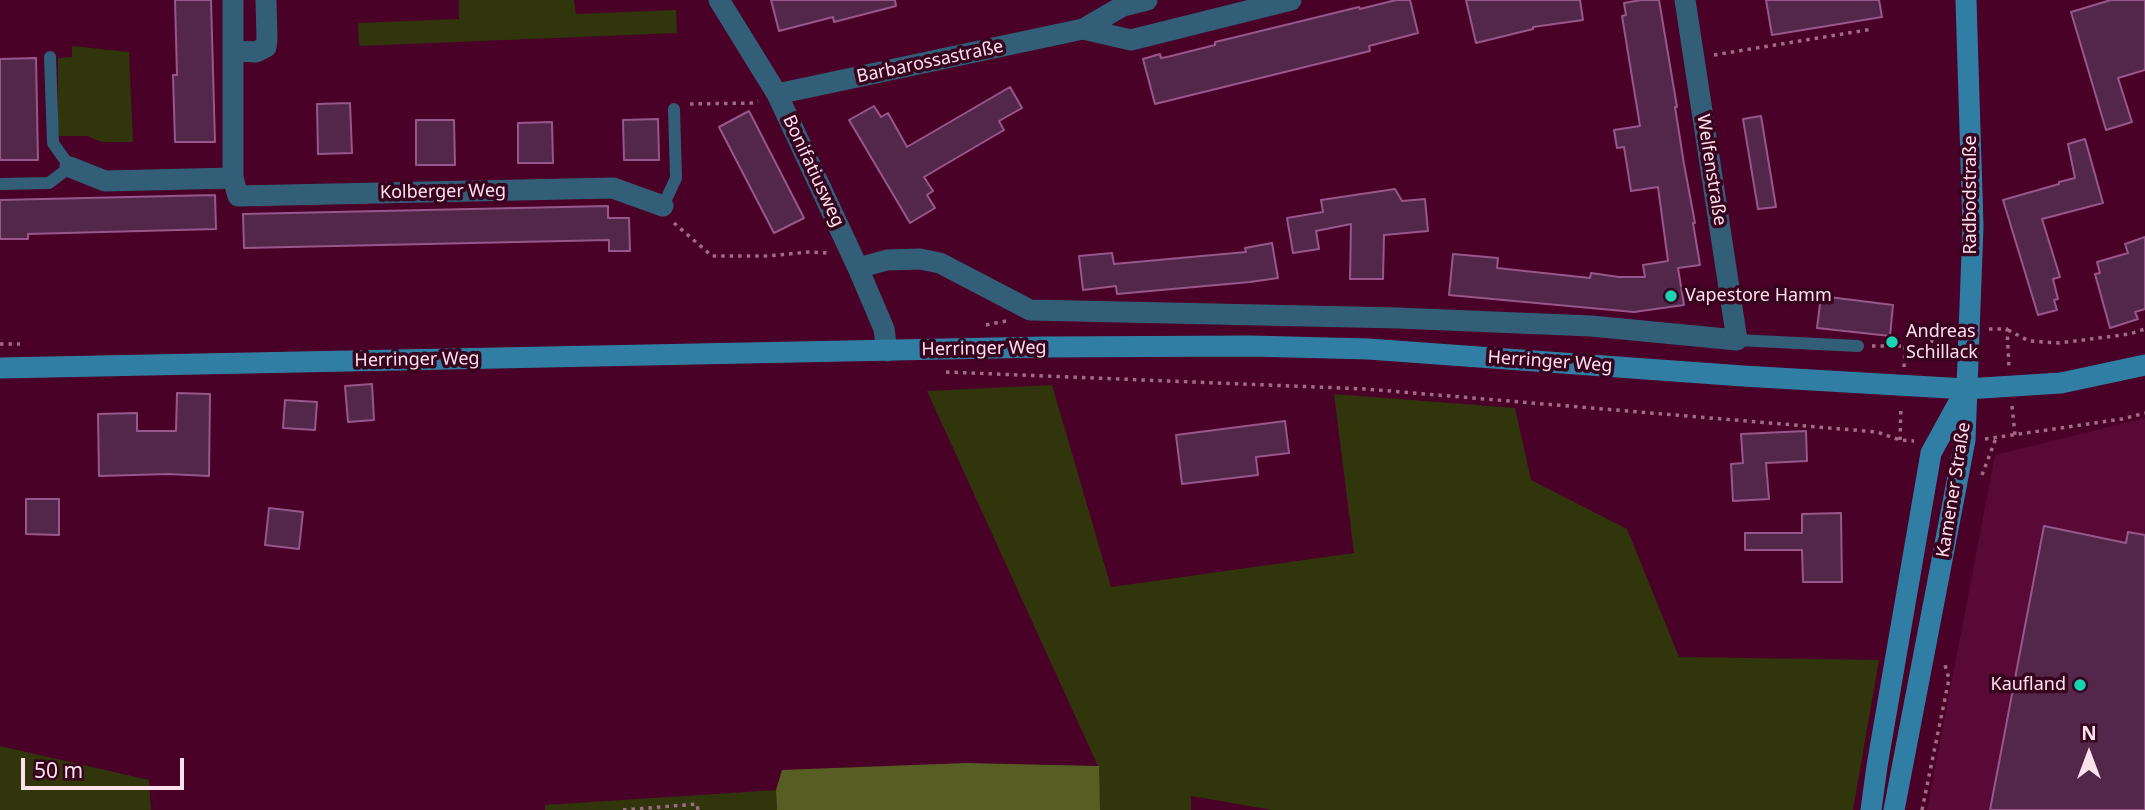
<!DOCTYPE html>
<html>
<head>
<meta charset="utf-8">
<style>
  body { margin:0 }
  #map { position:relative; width:2145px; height:810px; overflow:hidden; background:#4a0128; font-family:"Noto Sans",sans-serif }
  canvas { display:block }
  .north { position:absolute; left:2054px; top:719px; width:70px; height:70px; -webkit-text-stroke:5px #38031e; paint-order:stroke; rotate:0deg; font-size:19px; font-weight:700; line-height:28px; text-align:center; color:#fde1eb }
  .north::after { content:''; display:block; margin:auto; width:24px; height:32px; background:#fde1eb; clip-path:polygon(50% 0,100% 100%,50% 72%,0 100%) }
  .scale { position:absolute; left:21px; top:758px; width:163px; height:32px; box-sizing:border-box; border:4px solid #fde1eb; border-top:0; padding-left:9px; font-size:21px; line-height:24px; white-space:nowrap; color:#fde1eb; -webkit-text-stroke:5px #38031e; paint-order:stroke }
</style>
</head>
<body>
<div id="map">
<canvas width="2145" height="810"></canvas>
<div class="north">N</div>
<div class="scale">50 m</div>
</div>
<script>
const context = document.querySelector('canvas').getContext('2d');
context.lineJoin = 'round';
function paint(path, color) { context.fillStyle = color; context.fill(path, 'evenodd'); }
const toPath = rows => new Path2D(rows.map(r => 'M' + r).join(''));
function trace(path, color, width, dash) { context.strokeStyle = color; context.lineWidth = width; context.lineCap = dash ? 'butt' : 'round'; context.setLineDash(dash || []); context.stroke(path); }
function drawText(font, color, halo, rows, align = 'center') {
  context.font = font + ' "Noto Sans",sans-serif'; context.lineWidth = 7; context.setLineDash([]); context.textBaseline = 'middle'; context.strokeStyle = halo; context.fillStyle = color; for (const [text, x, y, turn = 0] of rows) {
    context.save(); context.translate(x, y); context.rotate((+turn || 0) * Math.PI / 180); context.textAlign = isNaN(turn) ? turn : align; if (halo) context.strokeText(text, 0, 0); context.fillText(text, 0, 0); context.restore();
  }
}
paint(toPath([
  [2145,418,2145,810,1927,810,1995,455]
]), '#590935');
paint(toPath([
  [459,0,574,0,576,14,676,10,677,33,359,46,358,23,459,19],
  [72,46,129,52,133,142,102,142,87,136,58,136,58,58,72,57],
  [1052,385,1111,587,1354,553,1334,394,1515,408,1531,480,1627,529,1679,657,1879,660,1853,810,1272,810,1191,796,1191,810,1100,810,1098,766,927,391],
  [0,746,149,780,151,810,0,810],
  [776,790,777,810,545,810,545,805]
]), '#31350c');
paint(toPath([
  [966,763,1099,766,1100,810,777,810,776,790,782,770]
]), '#575e23');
const building = toPath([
  [175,0,211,0,215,142,175,142,173,75,177,75,175,0],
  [771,0,895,0,896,6,834,22,833,17,779,31,771,0],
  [1396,0,1410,0,1418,33,1369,46,1370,51,1155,104,1143,59,1160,54,1161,58,1167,57,1215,45,1215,42,1232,38,1359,7,1360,9,1396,0],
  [1466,0,1580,0,1583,20,1533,27,1533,29,1476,43,1466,0],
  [1641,0,1659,0,1677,107,1675,107,1684,164,1695,223,1693,223,1700,265,1678,268,1684,305,1634,312,1449,295,1453,254,1498,258,1497,268,1590,278,1591,273,1619,277,1645,277,1643,265,1668,261,1658,187,1631,191,1624,147,1617,148,1614,130,1640,126,1622,16,1626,15,1624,3,1641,0],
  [1766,0,1879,0,1882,17,1772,35,1766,0],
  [2111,0,2145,0,2145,70,2118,78,2132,122,2106,130,2071,12,2111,0],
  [36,58,38,160,0,160,0,59,36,58],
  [1010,87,1022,108,999,121,1004,130,924,177,933,191,927,195,935,208,910,223,849,120,874,106,881,117,888,113,907,147,1010,87],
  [350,103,352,153,318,154,317,104,350,103],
  [749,111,804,218,774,233,719,127,749,111],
  [1761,116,1776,207,1758,209,1743,119,1761,116],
  [658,119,659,160,624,160,623,120,658,119],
  [416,120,454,120,455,165,416,165,416,120],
  [552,122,553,163,518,163,518,123,552,122],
  [2085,139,2103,203,2042,219,2060,277,2053,279,2058,299,2054,300,2057,310,2038,315,2003,200,2059,184,2059,182,2075,178,2068,144,2085,139],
  [1395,189,1402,201,1425,199,1428,231,1384,235,1383,279,1350,279,1351,224,1316,231,1319,249,1293,253,1287,218,1323,212,1321,200,1395,189],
  [215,195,216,229,28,234,28,239,0,239,0,200,215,195],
  [608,206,608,218,629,218,630,251,609,251,609,240,244,248,243,214,608,206],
  [2145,237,2145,309,2135,312,2138,319,2110,328,2095,274,2100,273,2097,262,2128,253,2125,244,2145,237],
  [1272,243,1278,278,1250,282,1117,294,1116,286,1083,290,1079,256,1112,253,1114,264,1246,252,1245,248,1272,243],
  [1821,296,1893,305,1890,336,1817,328,1821,296],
  [372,384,374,420,348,422,345,386,372,384],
  [177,393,210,394,209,476,168,474,99,476,98,414,137,413,137,431,176,431,177,393],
  [285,400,317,402,315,430,283,428,285,400],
  [1285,421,1289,453,1256,457,1258,475,1182,484,1176,435,1285,421],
  [1806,431,1807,461,1766,463,1769,499,1733,501,1731,464,1743,463,1741,434,1806,431],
  [26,499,59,499,59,535,26,534,26,499],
  [269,508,303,512,299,549,265,545,269,508],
  [1841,513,1842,582,1803,582,1802,550,1745,550,1745,533,1802,533,1802,514,1841,513],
  [2044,526,2126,543,2128,532,2145,535,2145,810,1990,810,2044,526]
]);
paint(building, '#52274a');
trace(building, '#97578a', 2);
trace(toPath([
  [1714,55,1873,29],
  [690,104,753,103,758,101],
  [674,223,712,256,768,256,809,252,829,253],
  [986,325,1006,321],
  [1989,329,2007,329,2009,367],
  [2008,330,2029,341,2059,343,2130,334,2145,329],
  [0,344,20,344],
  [1872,346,1905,346],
  [1904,367,1905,346,1929,348,1937,328,1950,328],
  [946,372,1366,389,1877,432,1900,440,1914,441],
  [2012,406,2015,435],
  [1985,439,2122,419,2145,413],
  [1900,440,1901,406],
  [1982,475,1996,438],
  [623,810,697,804,698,810],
  [1922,810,1949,679,1945,665]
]), '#9f6c85', 3.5, [3.5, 5]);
trace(toPath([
  [0,184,49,183,70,167,53,143,50,57],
  [663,206,676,178,674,109],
  [1737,340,1858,346]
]), '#325e77', 12);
trace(toPath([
  [233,0,233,178,238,196,613,188,663,206],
  [719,0,777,94,858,268,884,329,887,351],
  [1147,0,1123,6,1083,29,1131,40,1291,0],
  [233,51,256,52,266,47,267,39,266,0],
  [777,94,1083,29],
  [70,167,105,181,233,178],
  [858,268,887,260,920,259,940,263,1030,310,1398,318,1591,326,1737,340,1685,0]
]), '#325e77', 21);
trace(toPath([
  [0,368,1044,347,1251,346,1368,349,1743,376,1966,389,2061,383,2145,365],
  [1871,810,1877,766,1931,453,1965,391],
  [1894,810,1965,440,1973,226,1966,0]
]), '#317ea5', 21);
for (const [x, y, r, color] of [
  [1671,296,7,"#18d5b2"],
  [1892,342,7,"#18d5b2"],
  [2080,685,7,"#18d5b2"]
]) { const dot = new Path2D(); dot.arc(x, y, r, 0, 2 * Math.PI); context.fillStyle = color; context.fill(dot); trace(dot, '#38031e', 2.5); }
drawText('18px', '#fde1eb', '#38031e', [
  ["Barbarossastraße",930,62,-12],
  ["Welfenstraße",1711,170,81],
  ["Bonifatiusweg",813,171,65],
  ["Kolberger Weg",443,192,-1],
  ["Radbodstraße",1971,195,-90],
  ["Herringer Weg",984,349,-1],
  ["Herringer Weg",417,360,-1],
  ["Herringer Weg",1550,362,4],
  ["Kamener Straße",1954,490,-81]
]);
drawText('18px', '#fde1eb', '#38031e', [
  ["Vapestore Hamm",1685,296],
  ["Andreas",1906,332],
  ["Schillack",1906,353],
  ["Kaufland",2066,685,"right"]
], 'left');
</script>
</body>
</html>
